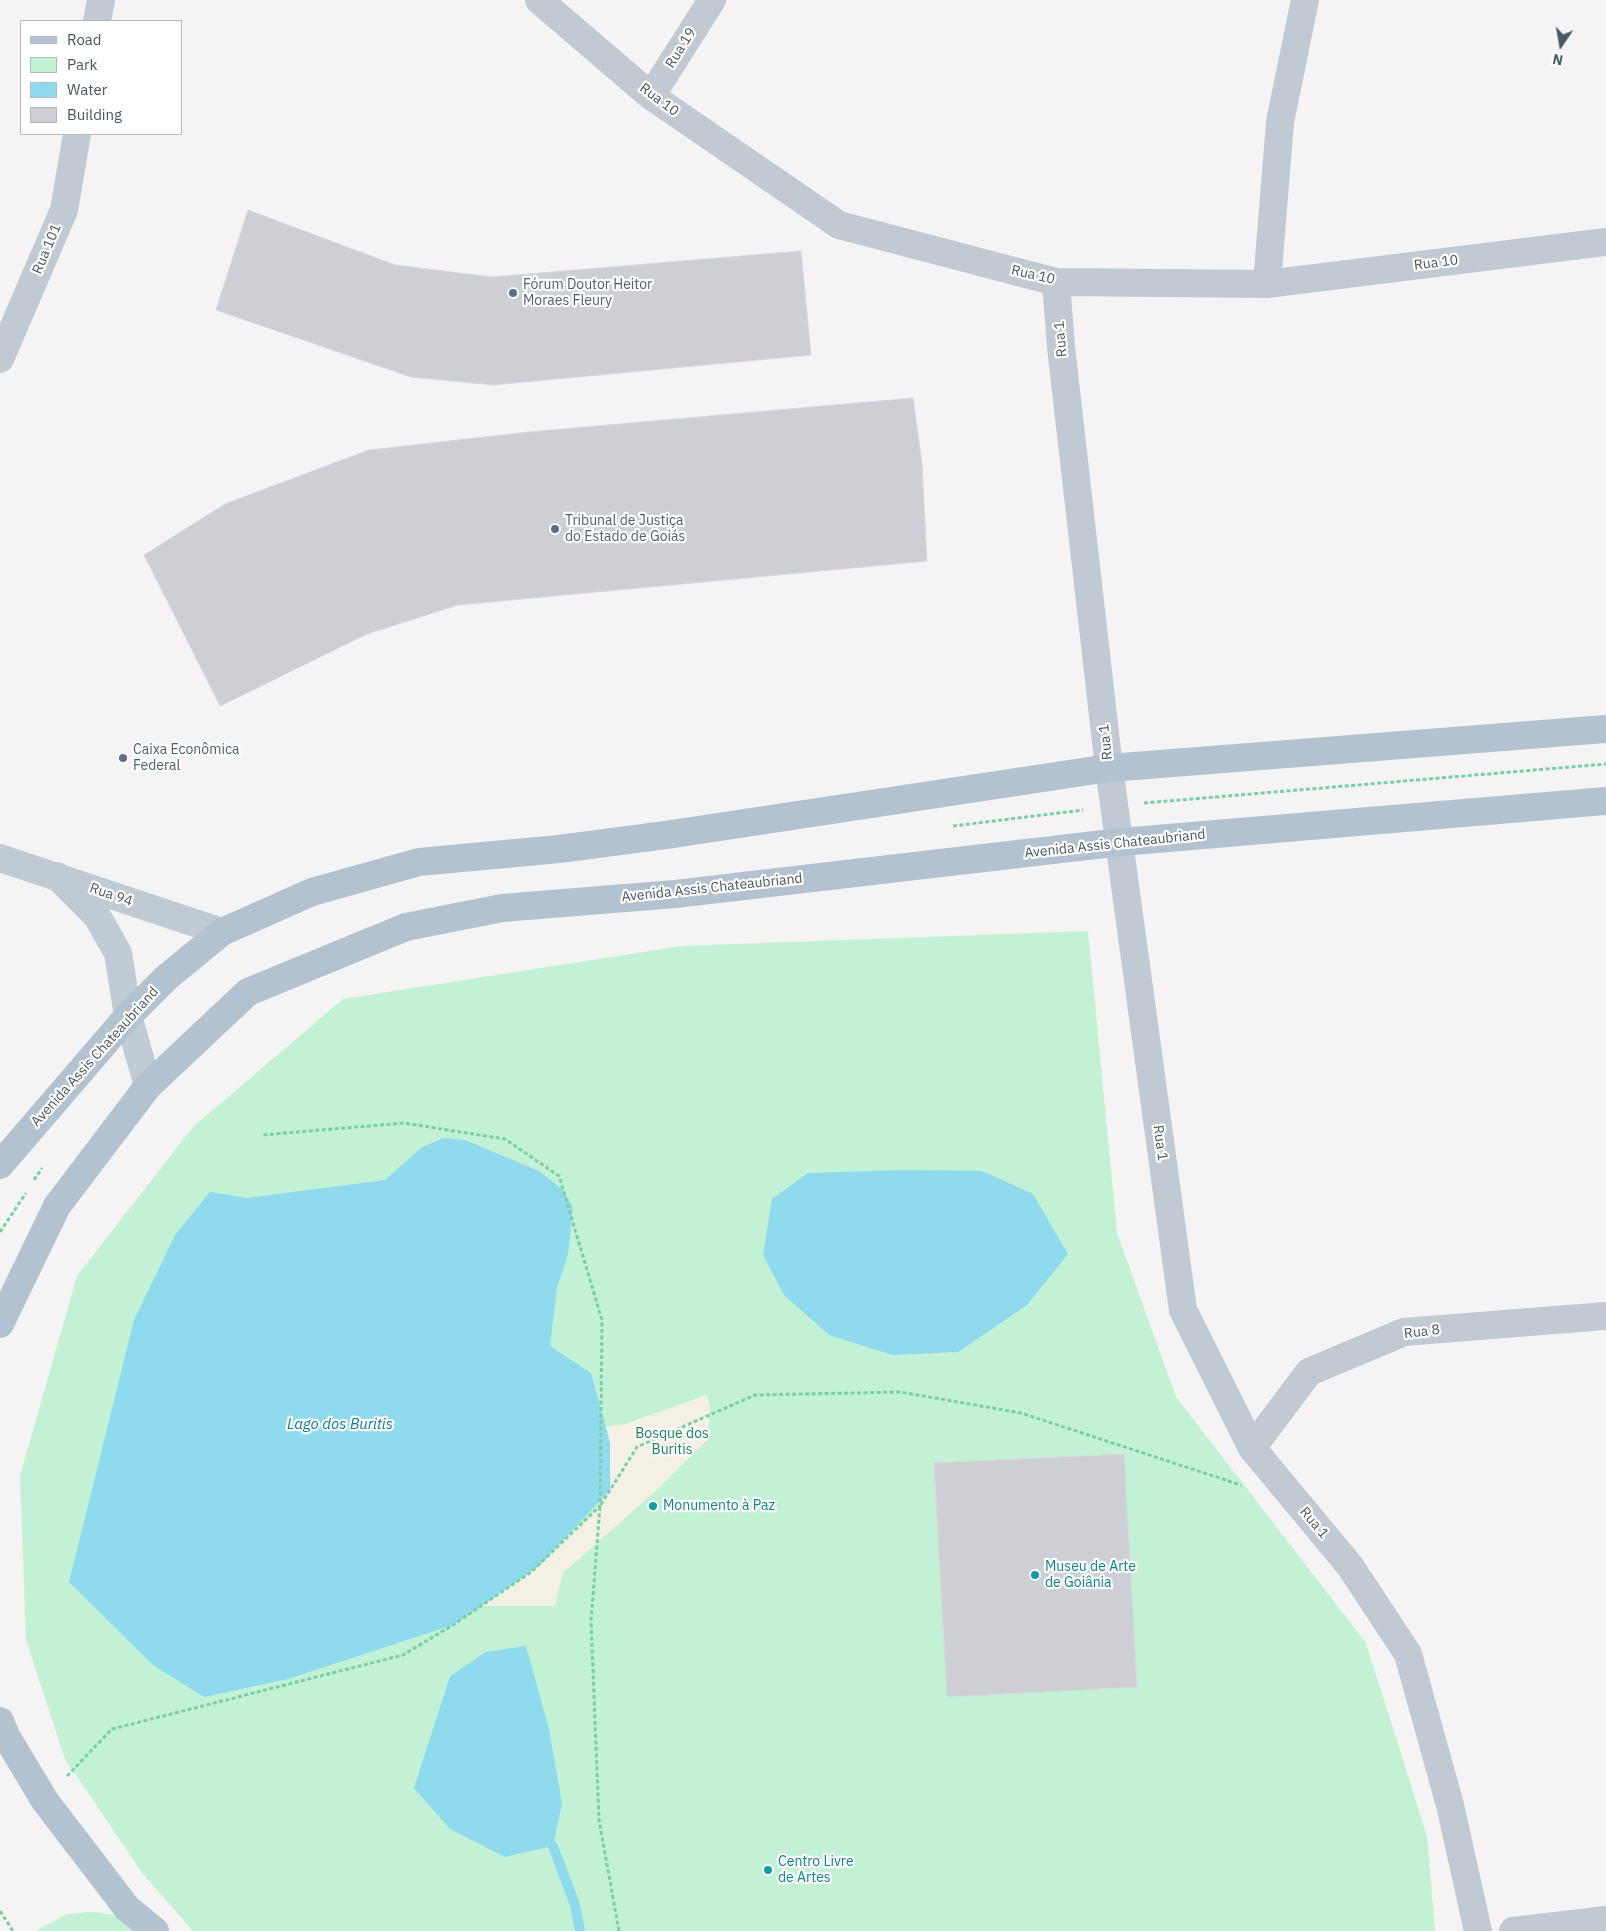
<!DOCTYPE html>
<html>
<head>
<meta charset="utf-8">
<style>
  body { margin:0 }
  #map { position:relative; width:1606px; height:1931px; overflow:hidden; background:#f5f3f3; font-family:"IBM Plex Sans",sans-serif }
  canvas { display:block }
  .legend { position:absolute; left:20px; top:20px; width:162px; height:115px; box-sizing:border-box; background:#fff; border:1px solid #b7bbc0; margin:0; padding:6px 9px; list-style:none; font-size:15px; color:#4a5661 }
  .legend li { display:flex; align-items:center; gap:10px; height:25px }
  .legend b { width:25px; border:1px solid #b7bbc0 }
  .north { position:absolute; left:1536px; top:20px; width:50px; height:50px; -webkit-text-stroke:4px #fff; paint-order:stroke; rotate:192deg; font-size:14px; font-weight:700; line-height:20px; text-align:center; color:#4a5661 }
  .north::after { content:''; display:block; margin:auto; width:18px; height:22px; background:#4a5661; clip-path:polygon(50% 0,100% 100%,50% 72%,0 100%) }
</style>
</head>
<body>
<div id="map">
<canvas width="1606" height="1931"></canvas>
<ul class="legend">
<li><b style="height:6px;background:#b3c2d1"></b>Road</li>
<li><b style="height:14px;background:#c3f1d5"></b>Park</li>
<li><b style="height:14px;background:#90daee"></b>Water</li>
<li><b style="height:14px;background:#cdcfd5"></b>Building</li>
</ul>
<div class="north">N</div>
</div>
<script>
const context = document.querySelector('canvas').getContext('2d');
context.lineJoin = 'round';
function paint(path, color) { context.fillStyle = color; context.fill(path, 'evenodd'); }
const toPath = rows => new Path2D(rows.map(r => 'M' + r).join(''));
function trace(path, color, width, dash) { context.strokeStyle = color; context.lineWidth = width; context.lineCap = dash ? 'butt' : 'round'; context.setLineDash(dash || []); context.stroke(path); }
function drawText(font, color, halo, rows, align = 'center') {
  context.font = font + ' "IBM Plex Sans",sans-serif'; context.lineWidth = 4.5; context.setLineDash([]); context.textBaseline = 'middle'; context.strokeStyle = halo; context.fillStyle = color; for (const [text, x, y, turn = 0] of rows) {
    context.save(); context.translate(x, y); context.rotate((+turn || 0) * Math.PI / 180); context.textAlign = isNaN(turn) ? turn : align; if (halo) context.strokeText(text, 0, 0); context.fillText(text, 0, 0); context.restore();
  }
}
paint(toPath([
  [1088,931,1117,1233,1176,1397,1366,1643,1427,1836,1435,1931,193,1931,143,1874,65,1759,26,1640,20,1476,77,1276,193,1127,343,999,682,946],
  [92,1912,134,1917,156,1931,36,1931,67,1914]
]), '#c3f1d5');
paint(toPath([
  [707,1395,710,1409,707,1440,658,1489,563,1573,555,1606,482,1606,531,1572,600,1506,597,1427,622,1425]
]), '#f5f0e5');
paint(toPath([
  [443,1138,465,1140,539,1171,563,1190,573,1207,568,1254,557,1288,550,1346,591,1373,610,1442,610,1490,539,1566,453,1625,288,1679,204,1697,153,1665,69,1582,134,1320,175,1235,210,1192,247,1198,385,1180,421,1148],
  [905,1170,982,1171,1033,1194,1068,1254,1027,1305,958,1352,892,1355,829,1335,784,1295,763,1255,772,1199,808,1173],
  [526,1646,549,1729,562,1804,553,1846,505,1857,450,1829,414,1788,450,1676,486,1652]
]), '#90daee');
trace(toPath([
  [553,1846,575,1905,580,1931]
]), '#90daee', 10);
const building = toPath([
  [248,210,395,265,492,277,801,251,811,355,493,385,411,377,216,310,248,210],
  [913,398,922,464,927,561,458,605,367,634,220,706,144,555,225,504,369,450,529,432,913,398],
  [1124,1454,1137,1687,947,1697,934,1463,1124,1454]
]);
paint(building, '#cdcfd5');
trace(building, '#d7d9de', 1);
trace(toPath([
  [1144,803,1606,764],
  [953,826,1083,810],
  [34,1180,42,1168],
  [0,1232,26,1193],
  [67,1776,112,1729,403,1655,453,1625,531,1572,600,1506,602,1320,559,1176,505,1139,404,1123,261,1135],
  [0,1911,13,1931],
  [619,1931,599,1820,591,1621,600,1506,637,1447,755,1395,900,1392,1021,1413,1241,1485]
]), '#7ad0a6', 3, [4, 2.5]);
trace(toPath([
  [539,0,651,96,839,225,1056,282,1267,284,1606,242],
  [97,21,101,0],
  [651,96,712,0],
  [1056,282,1061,347,1109,768,1183,1310,1252,1448,1350,1566,1408,1654,1450,1805,1478,1931],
  [1267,284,1280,122,1305,0],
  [0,359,64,210,77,134],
  [1252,1448,1309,1372,1404,1332,1606,1316],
  [1513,1931,1606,1920]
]), '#c1cad2', 28);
trace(toPath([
  [0,858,222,932],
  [57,876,97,916,118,953,128,1016,148,1086]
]), '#c1cbd6', 28);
trace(toPath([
  [0,1165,128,1016,166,978,222,932,312,892,419,862,559,849,666,835,1109,768,1606,729],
  [0,1324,57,1206,148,1086,248,992,406,927,502,908,675,894,1121,842,1606,801],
  [0,1721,6,1736,45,1801,127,1908,155,1931]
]), '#b3c2d1', 28);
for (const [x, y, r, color] of [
  [513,293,5,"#5c6f8a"],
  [555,529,5,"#5c6f8a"],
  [123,758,5,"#5c6f8a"],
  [653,1506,5,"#0f9aa8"],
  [1035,1575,5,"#0f9aa8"],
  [768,1870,5,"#0f9aa8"]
]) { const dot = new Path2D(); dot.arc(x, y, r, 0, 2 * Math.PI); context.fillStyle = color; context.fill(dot); trace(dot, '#fff', 2); }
drawText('14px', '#4a5661', '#fff', [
  ["Rua 19",681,48,-58],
  ["Rua 10",659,100,37],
  ["Rua 101",47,249,-67],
  ["Rua 10",1436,263,-7],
  ["Rua 10",1033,275,13],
  ["Rua 1",1061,339,-95],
  ["Rua 1",1106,742,-96],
  ["Avenida Assis Chateaubriand",1115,844,-6],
  ["Avenida Assis Chateaubriand",712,888,-6],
  ["Rua 94",111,895,19],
  ["Avenida Assis Chateaubriand",95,1057,-48],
  ["Rua 1",1160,1143,82],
  ["Rua 8",1422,1332,-7],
  ["Rua 1",1314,1523,50]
]);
drawText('14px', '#4e5e75', '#fff', [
  ["Fórum Doutor Heitor",523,285],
  ["Moraes Fleury",523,301],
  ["Tribunal de Justiça",565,521],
  ["do Estado de Goiás",565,537],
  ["Caixa Econômica",133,750],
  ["Federal",133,766]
], 'left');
drawText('14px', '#17864f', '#fff', [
  ["Bosque dos",672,1434],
  ["Buritis",672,1450]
]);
drawText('14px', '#0d838f', '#fff', [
  ["Monumento à Paz",663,1506],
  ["Museu de Arte",1045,1567],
  ["de Goiânia",1045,1583],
  ["Centro Livre",778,1862],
  ["de Artes",778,1878]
], 'left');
drawText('italic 15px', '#0c7c9b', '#fff', [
  ["Lago dos Buritis",340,1425]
]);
</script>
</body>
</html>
